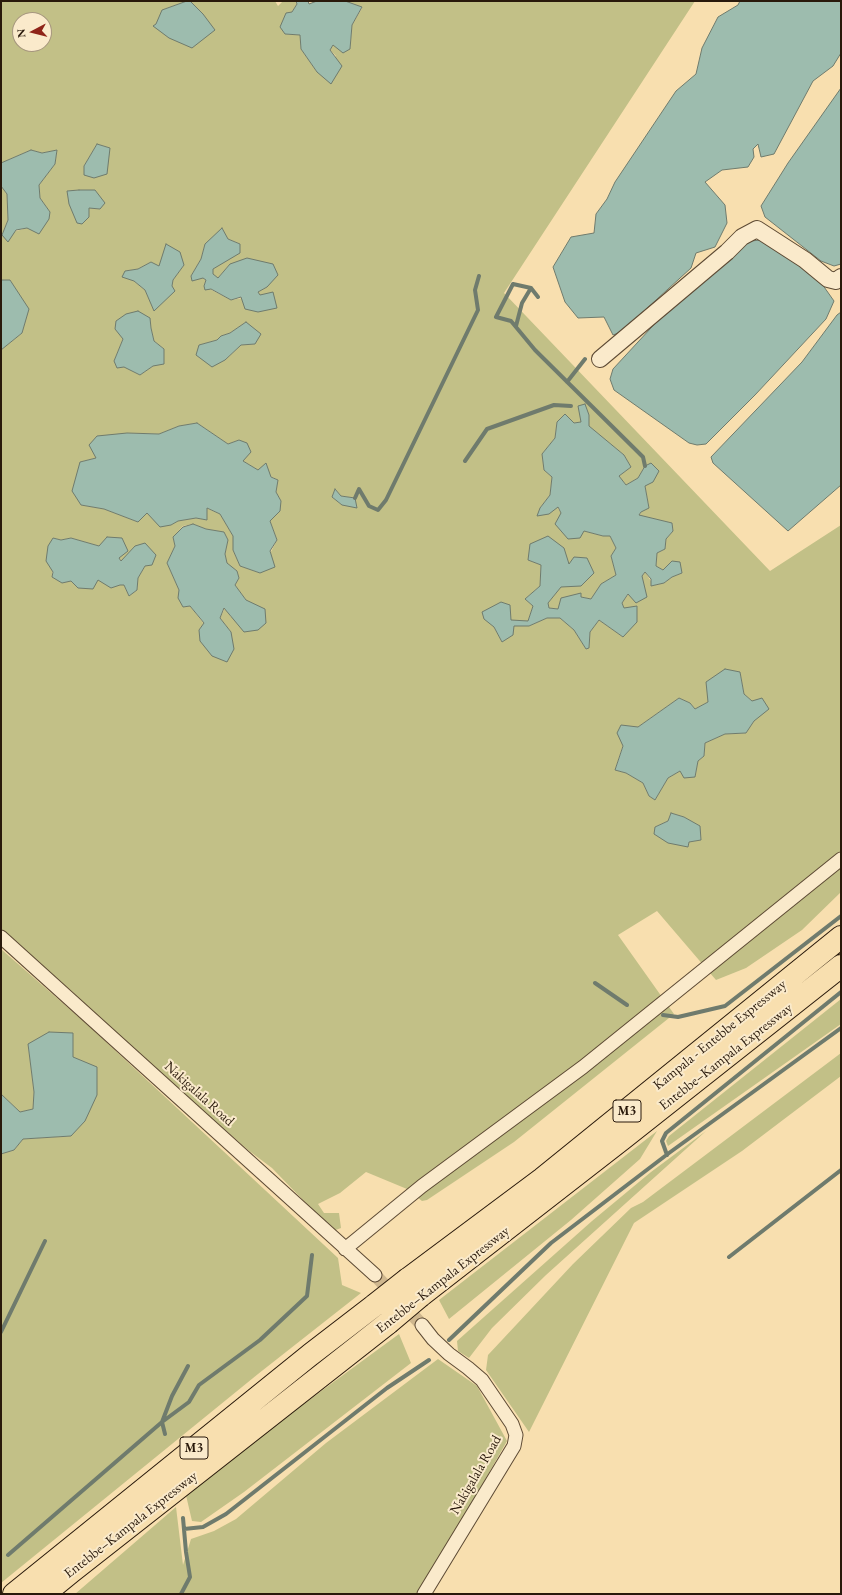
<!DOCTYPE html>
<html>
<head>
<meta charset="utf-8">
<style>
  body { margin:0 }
  #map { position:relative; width:842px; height:1595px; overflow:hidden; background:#f8dfaf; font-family:"EB Garamond",serif }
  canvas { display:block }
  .frame { position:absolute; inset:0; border:2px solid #29190b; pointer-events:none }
  .north { position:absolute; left:12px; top:12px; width:40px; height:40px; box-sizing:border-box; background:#faeacb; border:1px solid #a6967e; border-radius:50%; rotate:263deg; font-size:11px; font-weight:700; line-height:16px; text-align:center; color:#29190b }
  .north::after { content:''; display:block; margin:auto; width:14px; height:18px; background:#8f2418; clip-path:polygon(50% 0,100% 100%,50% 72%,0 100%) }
</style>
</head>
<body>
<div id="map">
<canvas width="842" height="1595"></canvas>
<div class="frame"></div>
<div class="north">N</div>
</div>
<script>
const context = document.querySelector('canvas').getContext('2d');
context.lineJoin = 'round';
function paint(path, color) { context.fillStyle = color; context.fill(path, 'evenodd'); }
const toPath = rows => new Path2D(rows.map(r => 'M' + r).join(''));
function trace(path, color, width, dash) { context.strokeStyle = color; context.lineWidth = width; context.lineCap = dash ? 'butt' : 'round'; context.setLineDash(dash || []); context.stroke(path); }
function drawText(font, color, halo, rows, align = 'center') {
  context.font = font + ' "EB Garamond",serif'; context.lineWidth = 4; context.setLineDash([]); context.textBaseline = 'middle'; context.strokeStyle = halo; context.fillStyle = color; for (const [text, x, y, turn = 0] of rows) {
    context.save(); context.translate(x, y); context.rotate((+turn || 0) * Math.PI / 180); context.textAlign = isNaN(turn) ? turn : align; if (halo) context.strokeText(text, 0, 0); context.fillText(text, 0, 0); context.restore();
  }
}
paint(toPath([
  [1,1,187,1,162,10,203,14,190,1,275,1,278,6,283,1,296,1,297,4,292,12,285,34,300,35,301,49,317,72,336,56,330,50,333,45,350,49,352,25,362,8,345,1,695,1,504,293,770,571,841,525,841,892,802,930,746,968,716,980,657,911,618,935,674,1014,514,1142,427,1200,422,1201,407,1189,366,1172,340,1193,318,1204,324,1213,339,1213,341,1228,333,1231,272,1168,248,1150,190,1099,87,1008,74,993,1,930,1,350,22,333,28,309,10,280,1,280,1,186,7,194,8,220,2,235,27,228,50,212,40,198,39,185,55,164,57,150,42,153,31,150,1,163],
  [20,20,44,20,44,44,20,44],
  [97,144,110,148,84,175,84,166],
  [79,190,95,190,100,209,88,207,67,191],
  [228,239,240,244,213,269,212,274,218,278,230,264,267,287,258,292,260,295,231,300,204,286,206,280,203,278,191,276,201,259,205,244],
  [151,262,159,267,184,265,173,280,172,286,154,310,145,290,134,281,125,271,138,269],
  [150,319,151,328,154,341,164,349,153,366,140,375,114,361,123,339],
  [246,322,255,344,241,345,225,360,200,358,197,355,199,345,217,340,221,336,230,333],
  [589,415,588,426,624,455,631,467,619,476,626,485,638,478,645,466,645,486,649,507,642,511,639,516,672,523,673,531,666,539,665,549,657,553,656,566,663,570,672,561,682,573,672,577,664,583,651,586,651,581,645,572,622,603,624,608,623,637,599,620,590,632,589,648,586,649,574,630,560,618,547,618,529,626,513,626,502,642,494,627,511,621,528,621,533,606,525,599,540,586,541,565,528,560,569,565,581,586,561,586,548,603,548,608,558,609,581,593,581,597,591,599,601,584,616,575,611,556,616,548,610,536,603,536,584,531,561,513,557,507,540,508,550,495,552,477,544,470,542,454,555,438,557,422,574,423,581,422],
  [197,423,228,444,239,440,243,461,258,470,278,480,276,492,281,501,270,521,277,540,260,573,240,566,233,550,233,536,220,514,206,508,207,520,196,518,178,521,171,525,147,513,138,522,104,509,81,505,80,462,96,458,127,433,159,434,179,426],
  [335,489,341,496,355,498,342,505,332,497],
  [193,524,206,529,224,532,228,540,225,554,227,564,237,571,239,578,235,585,246,600,231,617,225,608,220,618,231,632,199,630,204,624,190,606,183,607,179,590,167,563,175,546,173,537,183,526],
  [53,538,61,540,71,538,99,546,119,558,122,561,135,546,145,566,138,578,137,590,129,596,124,585,98,580,71,581,52,577],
  [740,672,744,694,752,701,754,721,746,733,725,734,705,743,704,756,698,761,695,777,680,771,668,778,655,800,649,796,643,783,626,773,615,770,623,745,638,727,679,698,690,703,695,709,708,702],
  [671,813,684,817,699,826,701,840,689,842,688,847,655,827,668,821],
  [1,949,90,1027,338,1258,342,1285,361,1293,258,1374,1,1583,1,1154,14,1150,23,1139,71,1136,28,1044,34,1092,33,1109,20,1112,1,1094],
  [841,999,841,1024,668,1146,666,1141,669,1136],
  [841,1053,841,1076,742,1151,634,1223,529,1432,486,1370,488,1355,573,1264,631,1208,643,1202],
  [657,1131,640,1159,571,1220,449,1319,439,1300],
  [706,1131,546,1275,492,1328,469,1358,458,1351,457,1341,592,1221,651,1172],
  [399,1334,411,1363,244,1492,201,1522,192,1521,185,1491],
  [438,1359,477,1386,507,1441,420,1594,75,1594,176,1507,183,1565,191,1539,214,1531,236,1519,326,1443]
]), '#c2c087');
const water = toPath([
  [187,1,190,1,203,14,215,30,192,48,169,38,153,26,156,24,162,10,187,1],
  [296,1,308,1,309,4,317,1,345,1,362,7,352,25,350,49,343,53,333,45,330,50,342,66,331,84,317,72,301,49,300,35,285,34,280,27,286,13,292,12,297,4,296,1],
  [740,1,841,1,841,53,833,66,813,81,774,154,761,157,758,144,753,149,754,157,748,167,722,170,705,182,725,205,727,223,715,247,696,253,691,268,621,332,613,335,604,317,578,318,565,302,553,267,571,237,594,233,596,214,607,199,615,182,676,91,696,74,702,48,718,17,738,5,740,1],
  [841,88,841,264,834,266,821,261,765,217,761,206,788,163,841,88],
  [97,144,110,148,107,174,94,178,84,175,84,166,97,144],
  [31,150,42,153,57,150,55,164,39,185,40,198,50,212,49,219,39,234,27,228,16,230,8,242,2,235,8,220,7,194,1,186,1,163,31,150],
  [79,190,95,190,105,203,100,209,89,208,89,217,82,224,77,223,69,204,67,191,79,190],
  [222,228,228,239,240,244,240,253,213,269,213,274,218,278,230,264,247,258,273,264,278,275,267,287,258,292,260,295,273,292,277,308,258,312,245,309,241,297,231,300,211,289,205,290,204,286,206,280,203,278,192,281,191,276,201,259,205,244,222,228],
  [762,240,780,247,822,284,834,301,826,319,755,395,706,444,697,445,689,443,614,390,610,379,613,369,675,302,750,241,762,240],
  [166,244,180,252,184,265,173,280,172,286,175,291,154,311,145,290,134,281,122,277,125,271,138,269,151,262,159,266,166,244],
  [1,280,10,280,29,309,22,333,1,350,1,280],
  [138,311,150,318,151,328,154,341,164,349,164,364,153,366,140,375,124,367,117,368,114,361,123,339,115,329,116,321,126,314,138,311],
  [841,312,841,485,788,531,713,463,711,457,802,362,837,315,841,312],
  [246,322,261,334,255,344,241,345,225,360,212,367,196,355,199,345,217,340,221,336,230,333,246,322],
  [585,404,589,415,589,426,624,455,631,467,619,476,626,485,638,478,645,466,651,463,659,471,653,482,645,486,649,508,641,512,639,515,672,523,673,531,666,539,665,549,657,553,656,566,663,570,672,561,680,562,682,573,672,577,664,583,651,586,651,579,645,572,642,576,647,597,636,603,628,594,622,603,624,608,637,606,637,622,623,637,599,620,590,632,589,648,586,649,574,630,560,618,547,618,529,626,514,626,513,635,502,642,494,627,484,619,482,612,501,602,510,605,511,620,528,621,533,606,525,599,540,586,541,565,528,560,530,544,548,536,564,548,569,564,574,557,587,558,594,573,581,586,561,587,548,603,549,608,558,609,561,598,581,593,581,597,591,599,601,584,616,575,611,556,616,548,610,536,603,536,584,531,580,538,568,539,555,524,561,513,558,507,549,514,537,516,540,508,550,495,552,477,544,470,542,454,555,438,557,422,565,414,574,423,581,422,578,406,585,404],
  [197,423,228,444,239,440,247,443,251,452,243,461,258,470,266,463,271,477,278,480,276,492,281,501,280,511,270,521,277,540,270,551,275,567,260,573,240,566,233,550,233,536,220,514,207,508,207,520,196,518,178,521,171,525,160,527,147,513,138,522,104,509,81,505,72,491,80,462,96,458,89,445,97,436,127,433,159,434,179,426,197,423],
  [335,489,341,496,355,498,357,508,342,505,332,497,335,489],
  [193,524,206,529,224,532,228,540,225,554,227,563,237,571,239,578,235,585,246,600,265,609,266,623,258,630,244,632,224,608,220,618,231,632,234,649,227,662,212,656,200,641,199,630,204,623,190,606,183,607,178,598,179,590,167,563,175,546,173,537,183,527,193,524],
  [107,537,122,538,128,551,119,558,121,561,135,546,145,543,156,555,152,565,145,566,138,578,137,590,129,596,124,585,120,585,111,588,98,580,93,589,78,588,71,581,62,583,52,577,53,572,46,561,48,546,53,538,61,540,71,538,99,546,107,537],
  [725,669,740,672,744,694,752,701,762,698,769,709,754,721,746,733,725,734,705,743,704,756,698,761,695,777,684,778,680,771,668,778,655,800,649,796,643,783,626,773,615,770,623,746,617,733,621,725,638,727,679,698,690,703,695,709,708,702,706,682,725,669],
  [671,813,684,817,700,826,701,840,689,842,688,847,668,843,654,834,655,827,668,821,671,813],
  [49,1032,73,1033,73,1057,97,1067,97,1095,85,1121,71,1136,23,1139,14,1150,1,1154,1,1094,20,1112,33,1109,34,1092,28,1044,49,1032]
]);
paint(water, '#9dbcae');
trace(water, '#6f7b6d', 1);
trace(toPath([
  [531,288,513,284,496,317,511,321,535,350,643,457,645,466],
  [516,326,522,303,531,288,538,297],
  [567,382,585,359],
  [465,461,487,429,554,405,571,406],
  [355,498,359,489,369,506,378,510,386,500,478,310,475,290,479,276],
  [595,983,627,1005],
  [663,1015,678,1017,725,1006,841,916],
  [667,1155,662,1141,666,1133,841,992],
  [729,1257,841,1170],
  [1,1332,45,1241],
  [449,1340,551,1243,669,1153,841,1028],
  [165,1434,162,1422,172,1396,188,1366],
  [184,1529,203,1527,226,1514,387,1388,429,1360],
  [8,1555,162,1422,189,1402,199,1385,260,1340,307,1296,312,1255],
  [181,1594,190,1577,186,1552,183,1518]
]), '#6f7b6d', 4);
trace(toPath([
  [375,1275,422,1325]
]), '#cfb78e', 13, [13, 6]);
const minor = toPath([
  [1,937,375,1275],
  [345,1249,422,1186,583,1067,841,859],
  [422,1325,433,1339,449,1354,468,1368,482,1380,512,1424,516,1435,514,1446,424,1594]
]);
const tertiary = toPath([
  [600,359,727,252,742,237,757,229,805,260,828,279,836,281,841,277]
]);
const motorway = toPath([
  [408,1279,542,1179,841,937],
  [420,1296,622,1139,841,966],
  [14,1594,310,1355,375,1305],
  [44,1594,71,1572,388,1323]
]);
trace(minor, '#5d4a34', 15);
trace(tertiary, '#5d4a34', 18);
trace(motorway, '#29190b', 24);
trace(minor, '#faeacb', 13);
trace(tertiary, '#faeacb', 16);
trace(motorway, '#f8dfaf', 22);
const motorwayBridge = toPath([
  [375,1305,408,1279],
  [388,1323,420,1296]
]);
trace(motorwayBridge, '#29190b', 24, []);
trace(motorwayBridge, '#f8dfaf', 22);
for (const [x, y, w] of [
  [627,1111,28],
  [194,1448,28]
]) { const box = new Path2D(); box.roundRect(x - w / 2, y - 11, w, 22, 3); context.fillStyle = '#faeacb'; context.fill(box); trace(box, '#29190b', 1); }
drawText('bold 13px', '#29190b', null, [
  ["M3",627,1111],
  ["M3",194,1448]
]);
drawText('14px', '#29190b', '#faeacb', [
  ["Kampala - Entebbe Expressway",720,1035,-39],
  ["Entebbe–Kampala Expressway",726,1057,-38],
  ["Nakigalala Road",199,1094,42],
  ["Entebbe–Kampala Expressway",443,1280,-38],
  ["Nakigalala Road",476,1475,-60],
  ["Entebbe–Kampala Expressway",131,1525,-38]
]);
</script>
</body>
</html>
